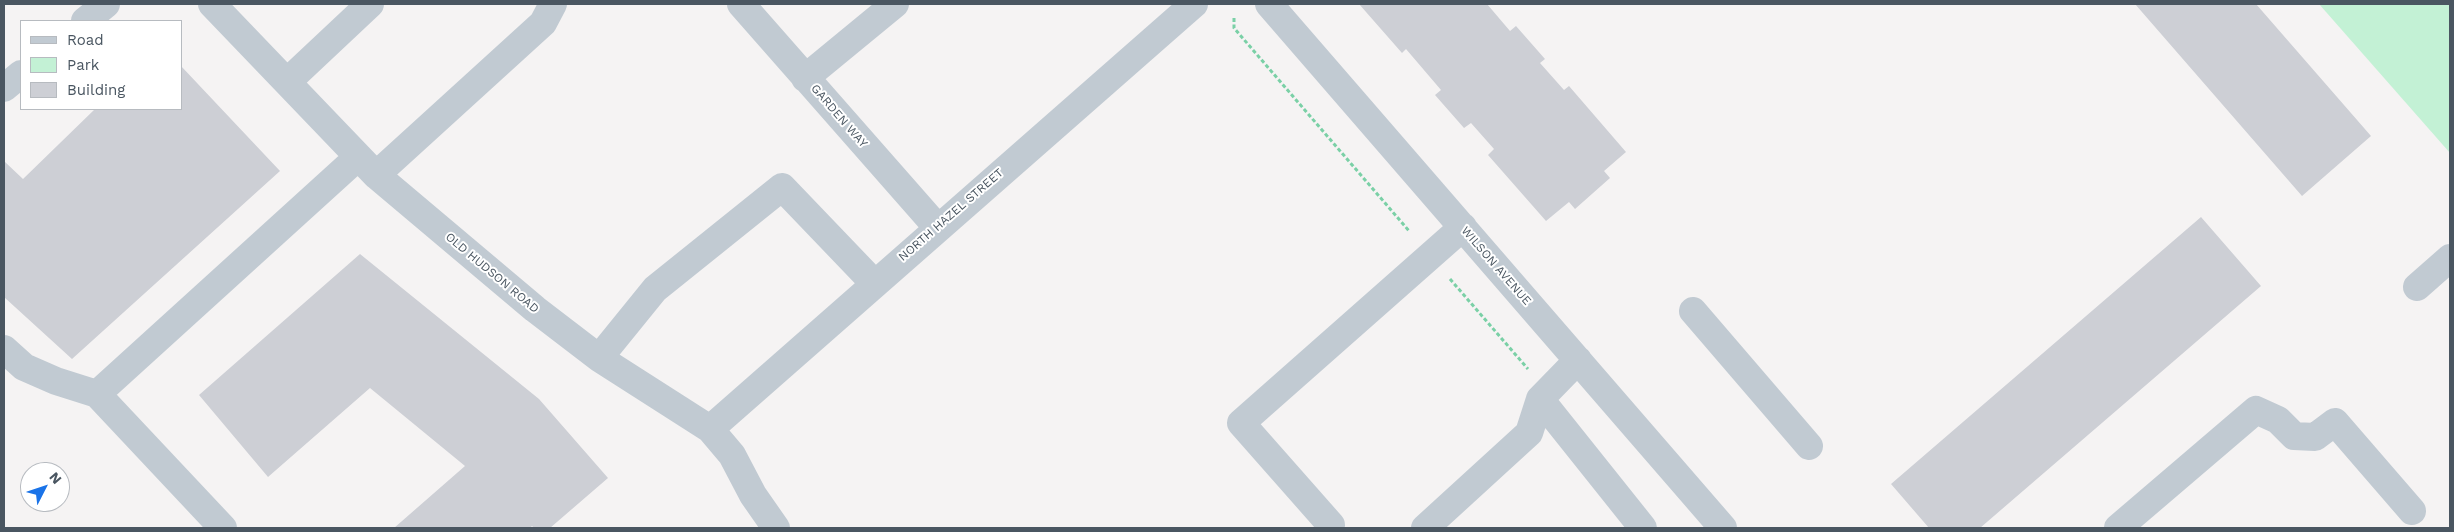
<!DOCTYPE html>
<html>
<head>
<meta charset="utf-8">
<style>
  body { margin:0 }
  #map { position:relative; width:2454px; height:532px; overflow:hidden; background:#f5f3f3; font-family:"Work Sans",sans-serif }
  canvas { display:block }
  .frame { position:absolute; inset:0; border:5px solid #4a5661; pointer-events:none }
  .legend { position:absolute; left:20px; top:20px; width:162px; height:90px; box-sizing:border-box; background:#fff; border:1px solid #b7bbc0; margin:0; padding:6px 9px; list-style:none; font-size:15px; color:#4a5661 }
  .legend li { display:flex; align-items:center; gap:10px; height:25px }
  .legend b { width:25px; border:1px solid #b7bbc0 }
  .north { position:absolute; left:20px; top:462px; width:50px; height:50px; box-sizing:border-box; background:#fff; border:1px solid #b7bbc0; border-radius:50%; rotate:49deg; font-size:14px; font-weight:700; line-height:20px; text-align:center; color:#4a5661 }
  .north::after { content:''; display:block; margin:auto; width:18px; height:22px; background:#1a73e8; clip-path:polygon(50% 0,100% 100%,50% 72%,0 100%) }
</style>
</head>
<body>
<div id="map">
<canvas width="2454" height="532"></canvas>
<div class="frame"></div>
<ul class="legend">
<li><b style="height:6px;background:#c1cad2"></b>Road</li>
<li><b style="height:14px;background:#c3f1d5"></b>Park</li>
<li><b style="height:14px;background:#cdcfd5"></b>Building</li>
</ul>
<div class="north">N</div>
</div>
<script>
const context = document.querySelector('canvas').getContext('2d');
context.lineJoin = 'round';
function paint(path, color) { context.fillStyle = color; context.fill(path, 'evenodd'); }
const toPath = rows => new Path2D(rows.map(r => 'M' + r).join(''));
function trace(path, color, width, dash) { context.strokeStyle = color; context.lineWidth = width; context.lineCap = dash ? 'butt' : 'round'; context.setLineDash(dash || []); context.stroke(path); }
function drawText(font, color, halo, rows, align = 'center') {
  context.font = font + ' "Work Sans",sans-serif'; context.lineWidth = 4; context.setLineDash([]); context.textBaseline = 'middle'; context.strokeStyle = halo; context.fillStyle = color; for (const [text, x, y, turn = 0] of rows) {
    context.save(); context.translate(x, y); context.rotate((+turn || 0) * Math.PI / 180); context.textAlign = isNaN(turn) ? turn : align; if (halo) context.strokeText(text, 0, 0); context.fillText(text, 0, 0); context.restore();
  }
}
paint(toPath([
  [2319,4,2450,4,2450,153]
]), '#c3f1d5');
paint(toPath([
  [1359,4,1487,4,1510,31,1516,26,1545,59,1540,63,1564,90,1569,86,1626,152,1604,171,1610,178,1575,209,1569,202,1546,221,1488,155,1494,149,1471,123,1464,128,1435,95,1441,90,1406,49,1402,53],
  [2135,4,2256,4,2371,136,2302,196],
  [181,66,280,171,72,359,4,297,4,161,23,179,95,109,181,109],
  [2201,217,2261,286,1980,528,1929,528,1891,484],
  [360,254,539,399,608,478,550,528,534,528,532,526,530,528,394,528,465,466,370,388,268,477,199,395]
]), '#cdcfd5');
trace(toPath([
  [1234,18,1234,28,1410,232],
  [1450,279,1528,369]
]), '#7ad0a6', 3, [4, 2.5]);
trace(toPath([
  [212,4,376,175,535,309,599,358,710,429,732,455,753,495,776,528],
  [741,4,937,227],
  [1269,4,1723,528],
  [85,21,106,4],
  [805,78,895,4],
  [287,82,370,4],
  [4,88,21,74],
  [376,175,543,23,553,4],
  [2417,287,2450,258],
  [1693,311,1809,446],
  [4,349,24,367,56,381,97,394],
  [599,358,655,289,782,187,874,283],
  [1540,399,1643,528],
  [710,429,1194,4],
  [1331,525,1241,423,1463,227],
  [223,528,97,394,358,157],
  [1425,528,1529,433,1540,399,1578,360],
  [2118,528,2256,410,2278,420,2294,436,2315,437,2335,422,2412,511]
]), '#c1cad2', 28);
drawText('12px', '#4a5661', '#fff', [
  ["GARDEN WAY",839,116,49],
  ["NORTH HAZEL STREET",951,215,-41],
  ["WILSON AVENUE",1496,266,49],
  ["OLD HUDSON ROAD",492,273,40]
]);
</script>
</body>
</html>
